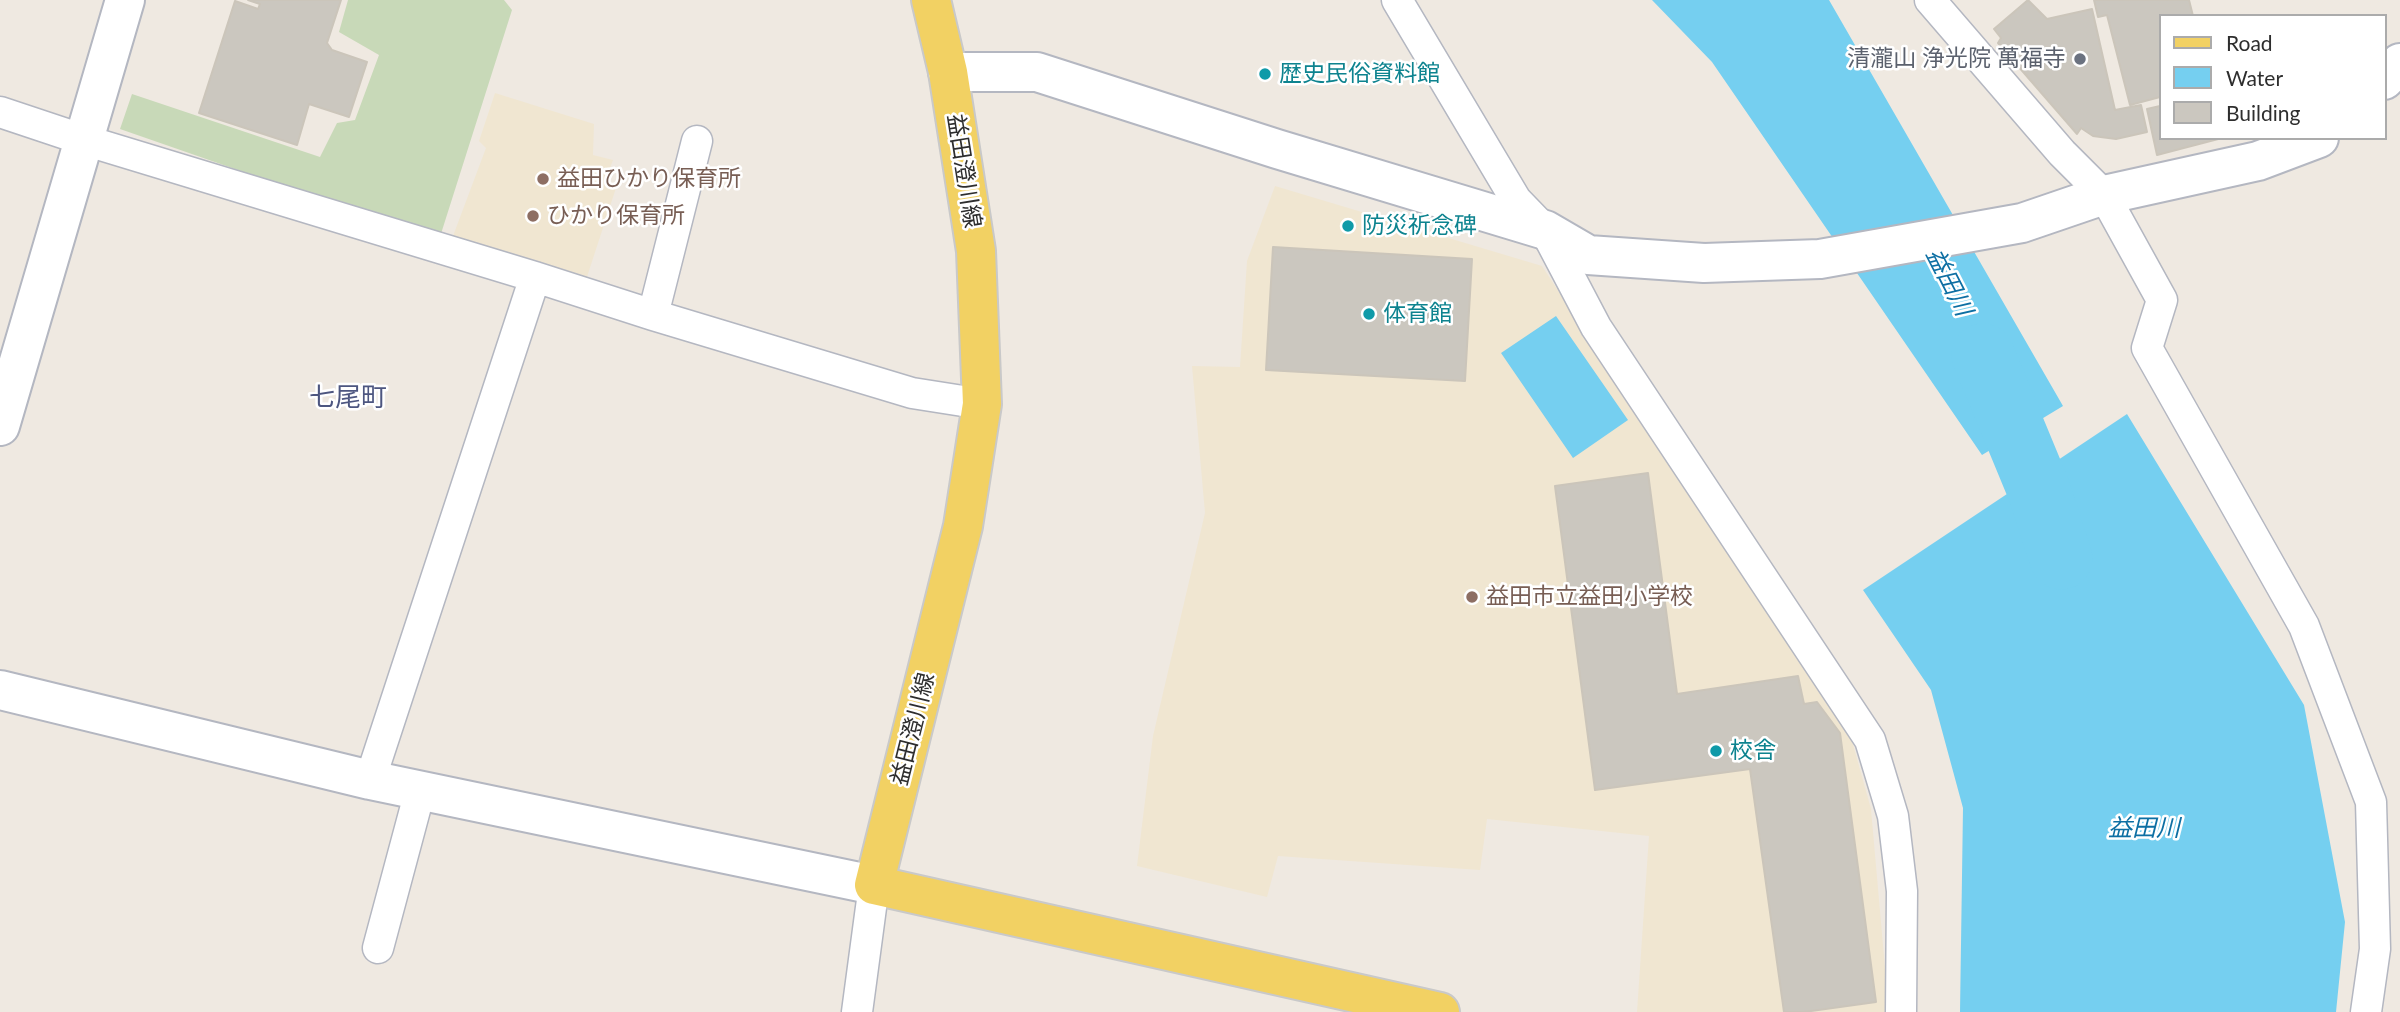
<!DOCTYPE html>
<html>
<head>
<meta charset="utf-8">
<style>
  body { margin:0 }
  #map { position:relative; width:2400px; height:1012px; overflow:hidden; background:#efe9e1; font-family:Lato,sans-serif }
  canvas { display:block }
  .legend { position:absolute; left:2159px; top:14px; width:228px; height:126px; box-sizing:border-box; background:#fff; border:2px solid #ababab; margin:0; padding:9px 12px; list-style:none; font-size:21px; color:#2e2e2e }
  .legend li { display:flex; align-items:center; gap:14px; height:35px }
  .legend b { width:35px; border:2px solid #ababab }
</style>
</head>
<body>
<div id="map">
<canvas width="2400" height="1012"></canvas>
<ul class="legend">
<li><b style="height:9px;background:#f2d163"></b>Road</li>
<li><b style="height:19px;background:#75cff0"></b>Water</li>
<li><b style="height:19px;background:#cbc7bf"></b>Building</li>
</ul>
</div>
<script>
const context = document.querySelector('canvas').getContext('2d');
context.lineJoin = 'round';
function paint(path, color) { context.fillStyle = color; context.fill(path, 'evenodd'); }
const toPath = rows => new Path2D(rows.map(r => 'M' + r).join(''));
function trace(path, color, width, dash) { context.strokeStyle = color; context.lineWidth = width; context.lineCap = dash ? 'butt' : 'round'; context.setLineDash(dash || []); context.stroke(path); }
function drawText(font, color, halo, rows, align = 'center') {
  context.font = font + ' Lato,"Noto Sans JP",sans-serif'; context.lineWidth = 5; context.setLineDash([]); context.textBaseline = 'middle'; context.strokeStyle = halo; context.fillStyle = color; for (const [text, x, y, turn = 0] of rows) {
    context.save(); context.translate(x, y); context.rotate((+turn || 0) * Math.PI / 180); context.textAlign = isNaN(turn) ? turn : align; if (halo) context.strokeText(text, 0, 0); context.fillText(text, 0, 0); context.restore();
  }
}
paint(toPath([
  [495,93,594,124,593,155,613,160,604,184,616,188,584,286,450,244,486,148,479,141],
  [1275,186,1542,266,1813,681,1847,723,1871,809,1888,1002,1885,1012,1637,1012,1649,836,1487,819,1480,870,1278,856,1267,897,1137,866,1153,736,1205,513,1192,366,1240,367,1247,261]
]), '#f0e6d1');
paint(toPath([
  [348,0,504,0,512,10,439,240,120,129,132,94,320,157,337,123,355,120,379,55,339,32]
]), '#c8d9b8');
paint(toPath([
  [1652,0,1829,0,2063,406,1982,455,1712,62],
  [1556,316,1628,420,1573,458,1501,353],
  [2127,414,2304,705,2345,922,2336,1012,1960,1012,1963,808,1931,690,1863,590]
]), '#75cff0');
trace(toPath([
  [1983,355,2038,488,2061,558]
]), '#75cff0', 63);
const building = toPath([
  [248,0,341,0,327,43,332,50,367,62,349,117,309,104,297,145,199,113,235,1,258,9,260,4,248,0],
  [2028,0,2047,19,2092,9,2115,110,2141,105,2147,132,2116,139,2093,136,2081,128,2077,134,1998,43,2001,38,1994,29,2028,0],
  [2094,0,2189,0,2193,16,2160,16,2160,97,2130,105,2107,15,2098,17,2094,0],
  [2160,106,2160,138,2222,138,2157,155,2147,109,2160,106],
  [1273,247,1472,259,1465,381,1266,370,1273,247],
  [1648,473,1677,694,1798,676,1804,704,1817,702,1840,733,1876,1002,1804,1012,1784,1012,1750,769,1595,790,1555,486,1648,473]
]);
paint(building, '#cbc7bf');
trace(building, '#cbc5ba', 2);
const street = toPath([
  [1397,0,1516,200,1545,230,1596,327,1870,740,1893,816,1902,891,1901,1012],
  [1930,0,2062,153,2104,195,2162,300,2147,348,2304,626,2371,802,2375,949,2366,1012],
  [0,112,84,140,535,277,653,315,912,393,982,404],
  [653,315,697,141],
  [370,780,535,277],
  [378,948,420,791],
  [857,1012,874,885]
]);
const secondary = toPath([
  [948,72,1037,72,1277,149,1545,230,1588,255,1704,263,1820,259,2022,223,2104,195,2258,161,2319,138],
  [2384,80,2400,63],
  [0,426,125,0],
  [0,690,370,780,874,885]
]);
const primary = toPath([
  [931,0,948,72,976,251,982,404,963,526,874,885,1440,1012]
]);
trace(street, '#b4b7c1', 33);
trace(secondary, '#b4b7c1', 42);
trace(primary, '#c9c9c9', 42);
trace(street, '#fff', 30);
trace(secondary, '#fff', 38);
trace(primary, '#f2d163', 38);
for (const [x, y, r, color] of [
  [2080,59,7,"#6b7280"],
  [1265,74,7,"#0f9aa8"],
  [543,179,7,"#8d6e63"],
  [533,216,7,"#8d6e63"],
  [1348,226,7,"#0f9aa8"],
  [1369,314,7,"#0f9aa8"],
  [1472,597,7,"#8d6e63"],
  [1716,751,7,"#0f9aa8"]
]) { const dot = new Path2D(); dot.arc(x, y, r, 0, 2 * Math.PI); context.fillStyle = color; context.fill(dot); trace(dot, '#fff', 2.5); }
drawText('23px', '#5b616d', '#fff', [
  ["清瀧山 浄光院 萬福寺",2066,59]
], 'right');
drawText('23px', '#0d838f', '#fff', [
  ["歴史民俗資料館",1279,74],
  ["防災祈念碑",1362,226],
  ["体育館",1383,314],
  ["校舎",1730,751]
], 'left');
drawText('23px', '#2e2e2e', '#fff', [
  ["益田澄川線",964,171,81],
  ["益田澄川線",913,729,-76]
]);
drawText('23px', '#785e54', '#fff', [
  ["益田ひかり保育所",557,179],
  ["ひかり保育所",547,216],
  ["益田市立益田小学校",1486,597]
], 'left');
drawText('italic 24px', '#0d6fa3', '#fff', [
  ["益田川",1949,282,63],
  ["益田川",2144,828]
]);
drawText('26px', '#4d5680', '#fff', [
  ["七尾町",348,398]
]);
</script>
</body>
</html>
